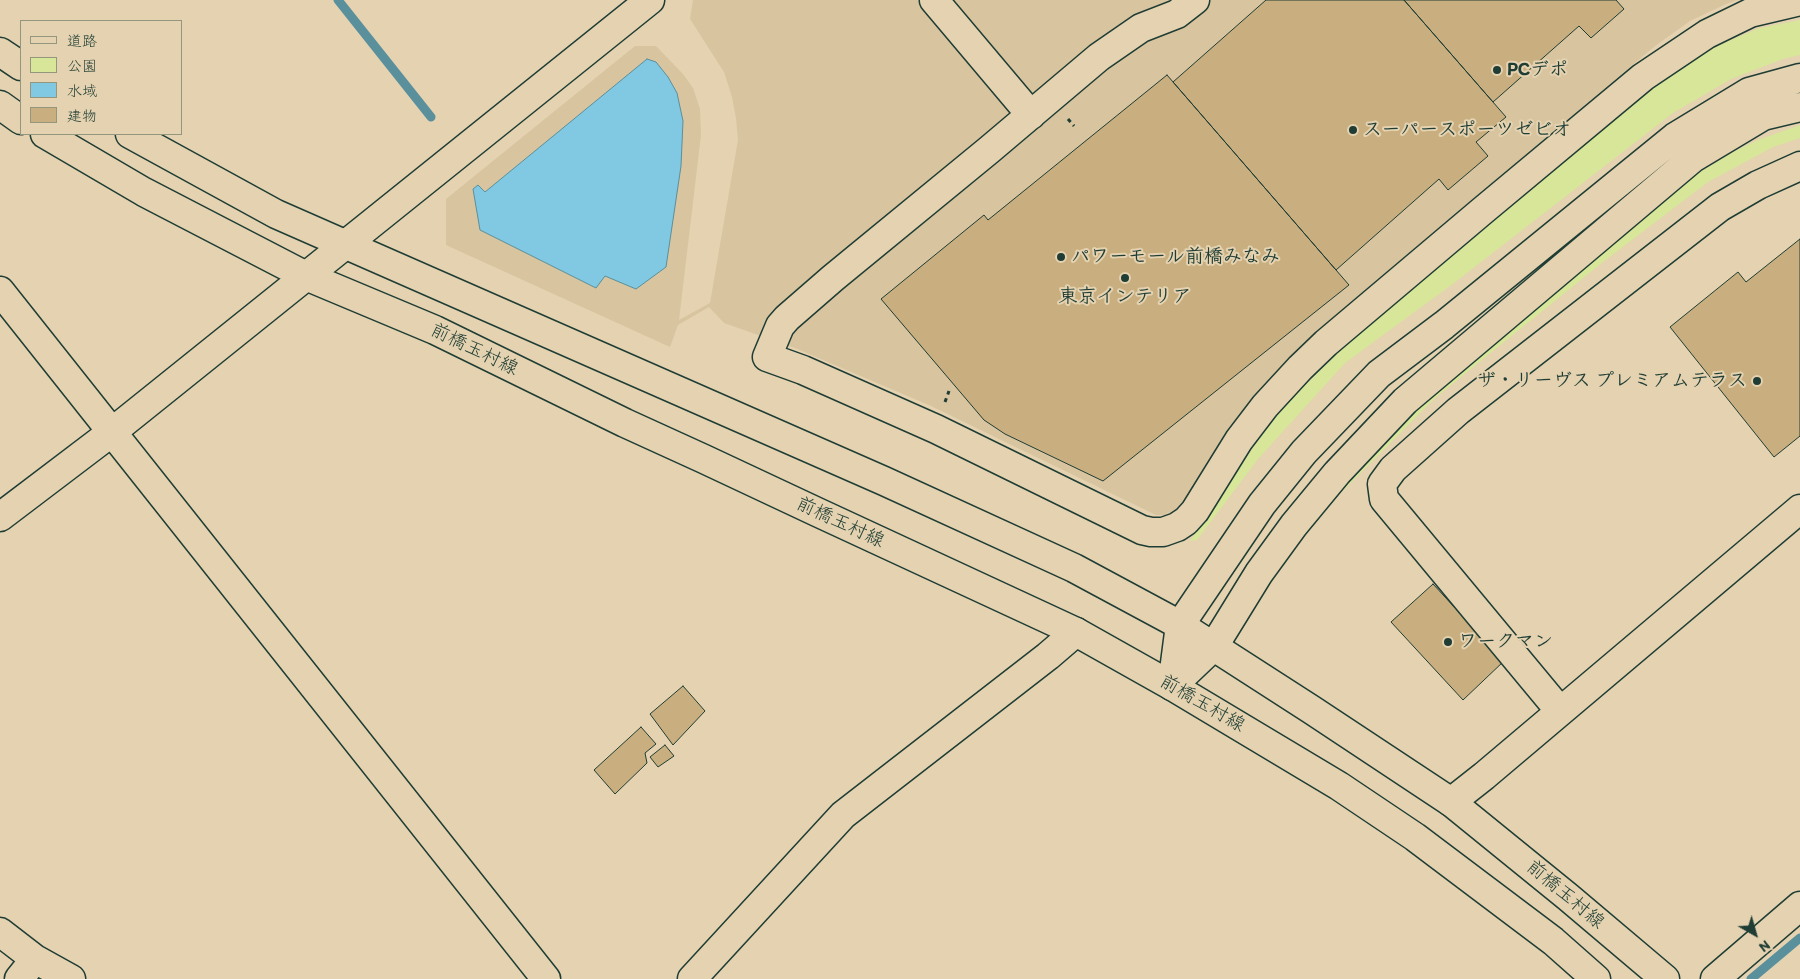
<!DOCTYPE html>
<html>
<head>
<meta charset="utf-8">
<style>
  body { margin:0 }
  #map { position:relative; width:1800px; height:979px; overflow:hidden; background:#e4d2b0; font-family:Itim,"Klee One",sans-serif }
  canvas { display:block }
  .legend { position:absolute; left:20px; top:20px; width:162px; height:115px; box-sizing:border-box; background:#e4d2b0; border:1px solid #95967e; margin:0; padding:6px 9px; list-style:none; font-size:15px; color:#1f3d34 }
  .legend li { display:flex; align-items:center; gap:10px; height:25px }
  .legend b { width:25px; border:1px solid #95967e }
  .north { position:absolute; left:1730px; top:909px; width:50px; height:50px; -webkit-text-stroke:4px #e4d2b0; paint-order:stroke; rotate:142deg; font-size:14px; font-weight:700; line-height:20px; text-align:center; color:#1f3d34 }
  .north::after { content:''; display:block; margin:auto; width:18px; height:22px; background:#1f3d34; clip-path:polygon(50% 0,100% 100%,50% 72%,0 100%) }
</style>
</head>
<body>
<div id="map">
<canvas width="1800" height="979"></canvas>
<ul class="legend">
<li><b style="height:6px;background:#e4d2b0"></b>道路</li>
<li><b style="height:14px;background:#d7e699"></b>公園</li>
<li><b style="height:14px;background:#81c8e2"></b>水域</li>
<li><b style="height:14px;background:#c9ae7f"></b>建物</li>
</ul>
<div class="north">N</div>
</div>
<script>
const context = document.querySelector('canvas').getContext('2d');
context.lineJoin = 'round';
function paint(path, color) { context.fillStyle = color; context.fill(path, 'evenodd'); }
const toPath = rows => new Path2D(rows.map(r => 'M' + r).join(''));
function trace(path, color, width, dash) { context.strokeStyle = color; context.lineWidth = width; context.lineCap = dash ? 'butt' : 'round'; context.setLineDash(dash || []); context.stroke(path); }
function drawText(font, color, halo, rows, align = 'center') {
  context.font = font + ' Itim,"Klee One",sans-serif'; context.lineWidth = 4; context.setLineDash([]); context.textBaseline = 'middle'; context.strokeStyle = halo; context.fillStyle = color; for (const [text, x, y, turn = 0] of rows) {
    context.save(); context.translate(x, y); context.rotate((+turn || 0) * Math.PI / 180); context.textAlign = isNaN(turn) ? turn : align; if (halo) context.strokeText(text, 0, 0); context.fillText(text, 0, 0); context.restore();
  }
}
paint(toPath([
  [693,0,1737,0,1726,4,1690,21,1655,46,1369,287,1295,353,1259,392,1228,428,1185,500,1176,509,1165,515,1156,515,931,406,795,348,724,323,709,307,678,325,670,347,446,245,446,199,635,46,656,46,683,74,693,88,700,109,701,135,679,320,710,303,738,140,736,118,732,97,724,72,690,19]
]), '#d8c49f');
paint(toPath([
  [1800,20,1800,55,1783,59,1731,79,1673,113,1454,283,1345,363,1258,459,1197,540,1190,541,1230,480,1281,409,1367,324,1650,89,1690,62,1723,43,1760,28],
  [1800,125,1800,138,1773,147,1708,182,1603,262,1435,398,1302,532,1307,523,1400,426,1440,386,1639,219,1700,172,1733,152,1758,140]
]), '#d7e699');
const water = toPath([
  [647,59,656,62,668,77,677,93,683,121,681,166,666,267,636,289,605,276,596,288,480,230,473,189,478,185,485,192,647,59]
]);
paint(water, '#81c8e2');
trace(water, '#5a909c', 1);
trace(toPath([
  [338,0,431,117],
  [1751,979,1800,938]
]), '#5a909c', 9);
const building = toPath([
  [1266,0,1404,0,1506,117,1476,142,1488,156,1448,190,1439,179,1336,270,1173,82,1266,0],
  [1404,0,1616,0,1624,9,1591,38,1579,26,1493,102,1404,0],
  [1167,75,1349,285,1103,481,1005,434,984,420,881,299,984,215,988,220,1167,75],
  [1800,239,1800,436,1774,457,1670,327,1738,272,1746,282,1800,239],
  [1433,584,1504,661,1463,700,1391,622,1433,584],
  [683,686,705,711,673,745,650,714,683,686],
  [641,727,656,744,645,753,647,763,615,794,594,770,641,727],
  [665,745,674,756,658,767,650,757,665,745]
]);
paint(building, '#c9ae7f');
trace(building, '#1f3d34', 1);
const minor = toPath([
  [934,0,1031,115],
  [1195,0,1177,14,1141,28,1099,57,989,150,833,278,787,318,780,326,767,357,803,370,936,429,1142,530,1151,532,1163,532,1177,527,1186,521,1195,511,1239,440,1265,406,1300,368,1326,343,1481,212,1643,77,1707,34,1750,13,1800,1],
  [0,291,546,979],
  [0,517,112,432,650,0],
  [1560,711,1384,499,1382,484,1393,469,1458,411,1720,207,1758,185,1800,166],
  [1451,802,1484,776,1800,509],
  [0,932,35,959,71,979],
  [19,979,35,959],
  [692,979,843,815,1048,656,1076,632],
  [1715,979,1800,906]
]);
const major = toPath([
  [0,52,21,66],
  [0,105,21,120],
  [45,134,144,192,306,276,435,330,625,423,704,459,817,512,1076,632,1172,686,1339,786,1415,837,1553,941,1596,979],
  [130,134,276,214,884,481,1074,568,1180,625,1312,710,1451,802,1568,897,1665,979]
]);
const highway = toPath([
  [1172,686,1180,625,1262,504,1304,452,1379,374,1444,325,1675,137,1749,92,1800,78],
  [1172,686,1214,646,1259,573,1294,525,1337,473,1405,401,1693,158,1763,116,1800,107]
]);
trace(minor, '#1f3d34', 31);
trace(major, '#1f3d34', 31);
trace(highway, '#1f3d34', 31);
trace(toPath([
  [1068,119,1074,126],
  [945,402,949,391]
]), '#1f3d34', 3, [4, 4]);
trace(minor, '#e4d2b0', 28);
trace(major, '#e4d2b0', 28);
trace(highway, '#e4d2b0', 28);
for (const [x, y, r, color] of [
  [1497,70,5,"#1f3d34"],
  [1353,130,5,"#1f3d34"],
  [1061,257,5,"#1f3d34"],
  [1125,278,5,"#1f3d34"],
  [1757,381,5,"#1f3d34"],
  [1448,642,5,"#1f3d34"]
]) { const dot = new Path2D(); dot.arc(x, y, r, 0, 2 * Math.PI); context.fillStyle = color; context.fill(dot); trace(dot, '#e4d2b0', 2); }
drawText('bold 19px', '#1f3d34', '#e4d2b0', [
  ["PCデポ",1507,70],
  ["スーパースポーツゼビオ",1363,130],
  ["パワーモール前橋みなみ",1071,257],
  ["東京インテリア",1125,297,"center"],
  ["ザ・リーヴス プレミアムテラス",1747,381,"right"],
  ["ワークマン",1458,642]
], 'left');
drawText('19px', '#1f3d34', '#e4d2b0', [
  ["前橋玉村線",474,350,26],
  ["前橋玉村線",840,523,25],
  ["前橋玉村線",1202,704,30],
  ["前橋玉村線",1565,895,40]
]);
</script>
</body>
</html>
